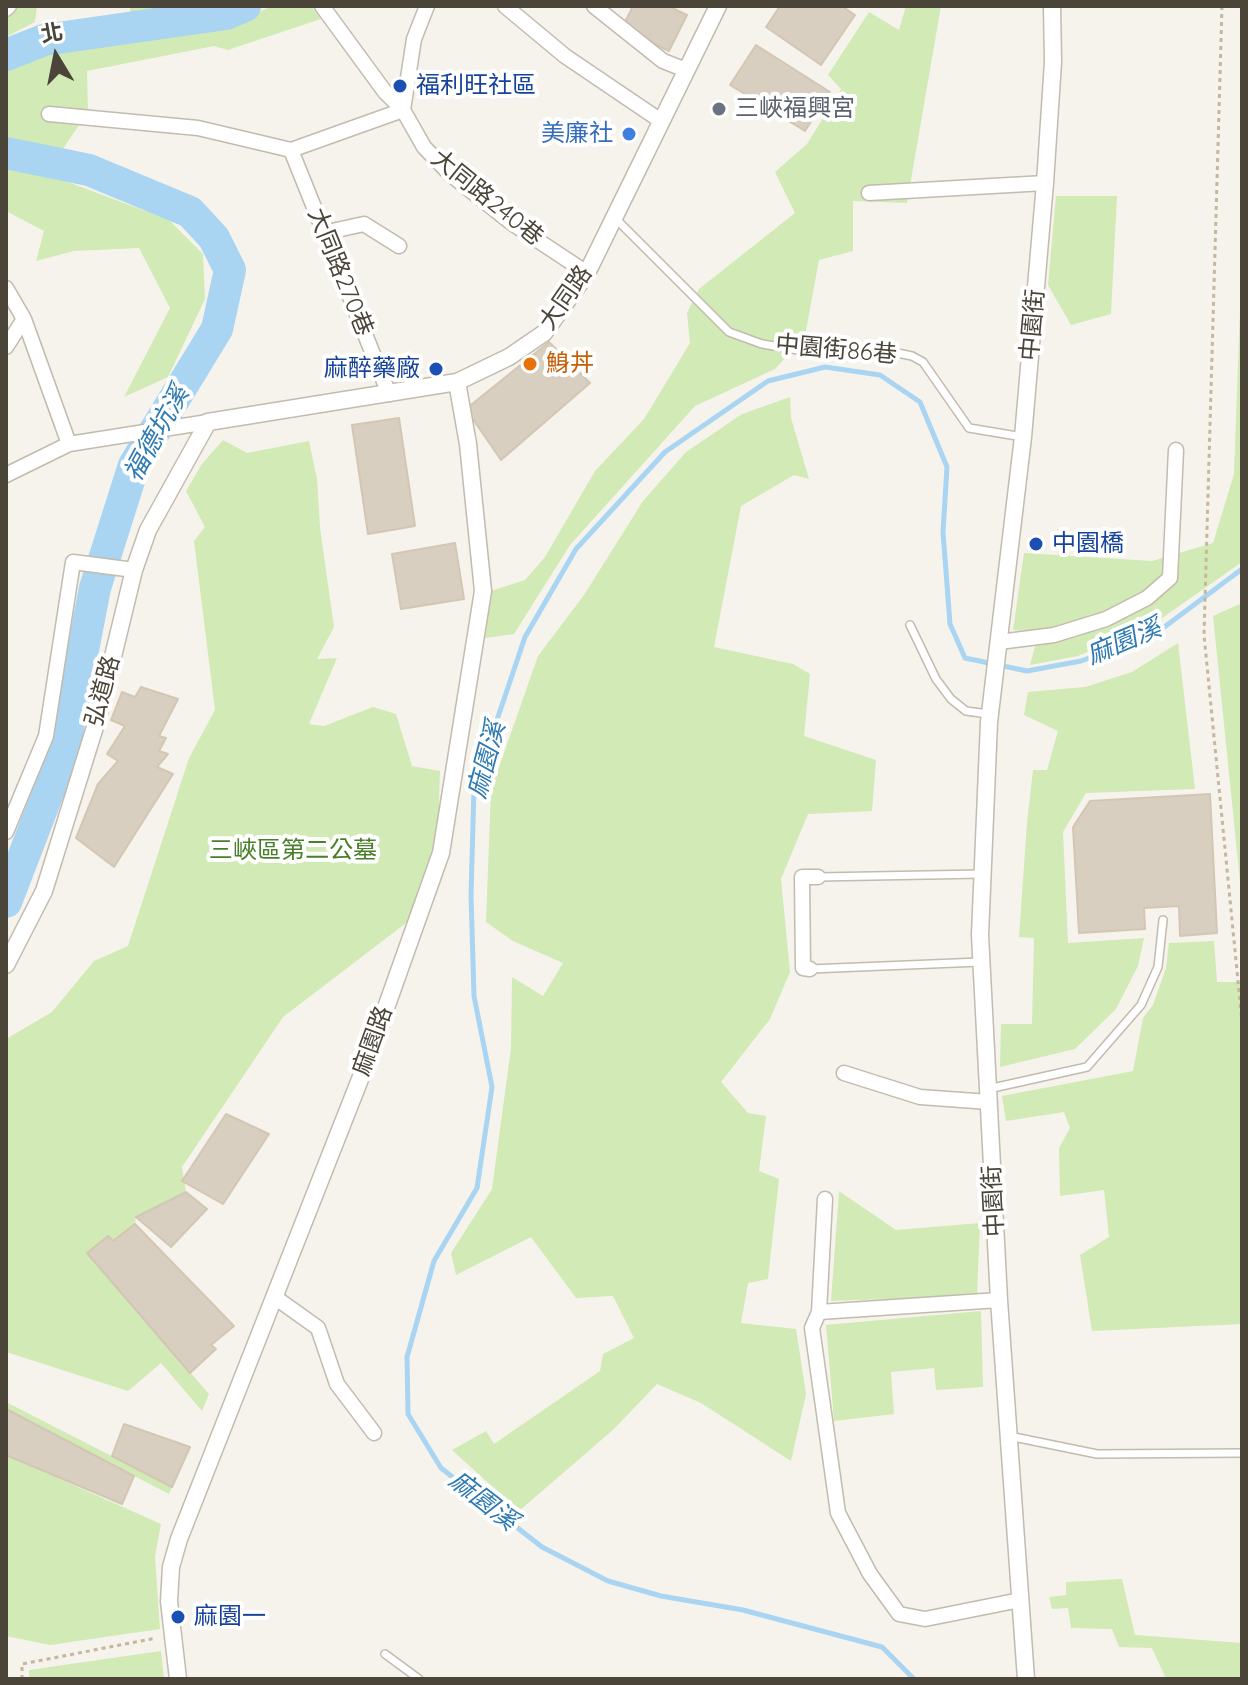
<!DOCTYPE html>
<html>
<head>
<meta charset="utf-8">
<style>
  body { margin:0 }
  #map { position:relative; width:1248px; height:1685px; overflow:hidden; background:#f6f3ec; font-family:Quicksand,"Noto Sans TC",sans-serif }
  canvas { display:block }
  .frame { position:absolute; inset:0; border:8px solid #4b4439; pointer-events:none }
  .north { position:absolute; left:16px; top:16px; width:80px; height:80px; -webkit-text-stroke:6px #fff; paint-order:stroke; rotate:350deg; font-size:22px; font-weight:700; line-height:32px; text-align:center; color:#4b4439 }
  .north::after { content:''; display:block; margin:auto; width:28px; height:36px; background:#4b4439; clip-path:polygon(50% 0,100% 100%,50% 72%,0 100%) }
</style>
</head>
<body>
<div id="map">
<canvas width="1248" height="1685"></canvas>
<div class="frame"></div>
<div class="north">北</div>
</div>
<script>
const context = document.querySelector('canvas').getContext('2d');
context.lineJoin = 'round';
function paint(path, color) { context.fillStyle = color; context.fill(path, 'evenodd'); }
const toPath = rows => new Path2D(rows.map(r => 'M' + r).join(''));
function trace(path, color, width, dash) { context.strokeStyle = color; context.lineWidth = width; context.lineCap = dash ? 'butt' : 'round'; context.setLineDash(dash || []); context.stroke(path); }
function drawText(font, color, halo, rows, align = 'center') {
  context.font = font + ' Quicksand,"Noto Sans TC",sans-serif'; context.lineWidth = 8; context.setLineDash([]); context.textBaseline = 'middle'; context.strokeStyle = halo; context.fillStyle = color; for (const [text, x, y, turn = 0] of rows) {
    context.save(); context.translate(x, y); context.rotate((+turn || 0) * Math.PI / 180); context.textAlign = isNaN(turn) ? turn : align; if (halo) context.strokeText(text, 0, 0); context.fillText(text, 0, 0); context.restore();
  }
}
paint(toPath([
  [6,6,37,6,35,22,6,37],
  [130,6,189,6,130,18],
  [274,6,311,6,321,19,228,50,214,46,87,71,88,112,58,156,6,143,6,71,48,52,228,23],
  [906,6,941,6,907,203,853,201,853,251,819,260,805,336,775,369,695,406,570,545,514,634,485,638,491,591,525,580,545,557,595,471,644,419,690,343,687,313,699,289,795,213,775,172,807,144,841,89,828,75,869,12,899,30],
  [6,168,68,182,169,220,203,254,205,299,168,377,124,397,170,308,139,248,74,251,36,261,44,231,6,211],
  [1056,196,1117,196,1111,314,1071,325,1048,285],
  [1242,255,1242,562,1155,623,1078,656,1030,665,1039,632,1013,630,1024,553,1152,561,1213,543,1234,474],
  [790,397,791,418,809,479,794,475,741,506,714,647,793,664,810,674,804,736,876,760,872,811,808,814,781,879,790,972,770,1019,721,1082,748,1113,766,1116,759,1171,779,1179,768,1279,748,1283,741,1323,796,1329,806,1394,791,1461,701,1403,657,1384,614,1429,519,1511,452,1450,486,1431,494,1444,600,1371,603,1354,634,1338,613,1296,576,1298,531,1237,456,1275,451,1253,492,1189,511,1048,512,977,543,996,563,963,513,941,486,922,491,790,538,656,584,595,643,501,686,452,742,414],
  [223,440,247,453,309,441,317,479,320,528,334,627,317,659,337,658,309,724,324,726,373,707,396,714,412,766,440,771,438,832,410,920,283,1017,182,1167,186,1192,136,1217,135,1224,113,1241,107,1236,87,1253,209,1394,202,1411,161,1363,128,1391,6,1352,6,1039,52,1012,94,961,128,946,189,758,215,710,194,541,205,527,186,491,202,464],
  [1242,603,1242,901,1213,616],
  [1178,643,1195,789,1086,793,1063,832,1068,943,1144,938,1138,966,1116,1009,1075,1049,1000,1067,1001,1024,1032,1024,1034,938,1019,937,1027,823,1033,770,1047,770,1058,731,1024,715,1028,692,1085,687,1132,672],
  [1214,941,1217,982,1242,982,1242,1324,1092,1331,1080,1255,1109,1237,1104,1190,1060,1196,1059,1148,1070,1128,1064,1112,1006,1121,1002,1096,1133,1071,1143,1018,1153,1005,1166,968,1169,943],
  [839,1191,896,1230,980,1223,977,1296,831,1301],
  [981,1311,983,1387,936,1390,934,1368,891,1372,894,1414,834,1421,826,1325],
  [6,1402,172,1487,169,1494,6,1409],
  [6,1455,161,1524,155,1556,160,1629,50,1645,6,1636],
  [1122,1579,1135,1635,1242,1643,1242,1679,1166,1679,1152,1648,1119,1647,1112,1629,1071,1628,1068,1608,1052,1609,1049,1597,1066,1595,1066,1582],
  [161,1651,164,1679,29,1679,29,1670]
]), '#d2eab5');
trace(toPath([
  [914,1679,882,1647,743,1610,661,1596,608,1581,542,1547,441,1468,408,1414,407,1357,434,1261,477,1188,492,1087,474,996,471,895,474,788,525,637,576,549,665,452,768,381,825,367,880,375,920,402,947,467,943,532,950,624,965,658,1027,671,1081,661,1159,631,1242,569]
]), '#a9d4f2', 5);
trace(toPath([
  [6,55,44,40,226,14,245,6],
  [6,153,89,170,190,212,214,238,230,270,217,329,134,465,95,588,63,754,6,902]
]), '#a9d4f2', 32);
const building = toPath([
  [633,6,668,6,687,15,669,51,622,28,633,6],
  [780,6,842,6,855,15,821,65,766,27,780,6],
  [756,45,830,92,805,131,730,85,756,45],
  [549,342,590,383,501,460,466,409,549,342],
  [399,418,415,526,368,534,352,425,399,418],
  [455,543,464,599,401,609,392,554,455,543],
  [141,687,178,699,159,736,166,738,159,751,168,754,157,767,173,774,114,867,76,838,98,784,118,761,107,754,125,726,111,720,122,692,135,697,141,687],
  [1210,794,1217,933,1180,936,1179,906,1144,908,1145,929,1079,933,1073,827,1090,801,1210,794],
  [226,1114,269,1134,223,1204,182,1181,226,1114],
  [186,1192,207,1209,171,1247,136,1217,186,1192],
  [135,1224,234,1326,211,1345,216,1349,190,1373,87,1253,108,1236,113,1241,135,1224],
  [6,1409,134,1476,122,1504,6,1455,6,1409],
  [124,1424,190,1447,172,1487,112,1456,124,1424]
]);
paint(building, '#d8cfc1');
trace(building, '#d3c7b4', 2);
const service = toPath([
  [615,218,729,332,762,344,798,350,878,349,912,356,923,362,969,428,1023,437],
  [910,625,936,679,951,699,966,711,988,714],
  [818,877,982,874],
  [810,969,980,962],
  [988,1089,1087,1067,1141,1005,1158,967,1163,920],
  [1009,1436,1097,1454,1242,1453],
  [385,1654,419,1679]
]);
const minor = toPath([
  [322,6,385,92,403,110,424,147,450,174,513,224,587,273],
  [505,6,565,56,661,121],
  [594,6,663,61,686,70],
  [6,9,9,6],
  [403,110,414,39,427,6],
  [49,114,198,128,291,150,403,110],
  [291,150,389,394],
  [869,193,1045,183],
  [323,233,364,224,399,246],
  [6,288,24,319,69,444],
  [6,347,24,319],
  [6,475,69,444,208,422],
  [999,642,1054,635,1106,619,1147,598,1170,578,1176,450],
  [6,832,46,736,73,562,134,570],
  [810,969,803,968,802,877,818,877],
  [844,1073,920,1097,989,1102],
  [276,1298,318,1328,337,1384,374,1433],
  [999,1300,819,1312,812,1328,838,1513,870,1574,899,1614,925,1619,1020,1600],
  [819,1312,825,1199]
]);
const tertiary = toPath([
  [6,965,44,891,99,714,134,570,148,530,208,422,457,382,509,357,544,333,587,273,718,6],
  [178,1679,169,1601,171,1567,179,1539,366,1064,441,853,483,591,468,444,457,382],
  [1026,1679,999,1300,980,935,989,722,1023,437,1045,183,1053,62,1052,6]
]);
trace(service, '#c2bbae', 10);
trace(minor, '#c2bbae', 17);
trace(tertiary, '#c2bbae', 19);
trace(toPath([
  [1222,6,1204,635,1242,1022],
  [22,1679,22,1664,156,1638]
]), '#c4b79f', 3, [4, 4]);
trace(service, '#fff', 7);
trace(minor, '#fff', 14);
trace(tertiary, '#fff', 16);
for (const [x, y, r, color] of [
  [400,86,8,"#1a4fb4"],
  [719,109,8,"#6b7280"],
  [629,134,8,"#3f7fe0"],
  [530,364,8,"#e8710a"],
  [436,369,8,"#1a4fb4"],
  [1036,544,8,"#1a4fb4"],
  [178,1617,8,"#1a4fb4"]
]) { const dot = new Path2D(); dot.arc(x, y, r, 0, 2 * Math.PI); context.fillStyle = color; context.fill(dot); trace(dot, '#fff', 3); }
drawText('24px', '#164399', '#fff', [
  ["福利旺社區",416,86],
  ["麻醉藥廠",420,369,"right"],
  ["中園橋",1052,544],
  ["麻園一",194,1617]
], 'left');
drawText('24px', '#5b616d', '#fff', [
  ["三峽福興宮",735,109]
], 'left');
drawText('24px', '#366cbe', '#fff', [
  ["美廉社",613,134]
], 'right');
drawText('24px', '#4b4439', '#fff', [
  ["大同路240巷",487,198,39],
  ["大同路270巷",340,272,68],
  ["大同路",566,298,-55],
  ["中園街",1033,325,-85],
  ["中園街86巷",836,350,5],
  ["弘道路",103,691,-75],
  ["麻園路",373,1041,-70],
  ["中園街",994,1201,-93]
]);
drawText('24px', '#c56008', '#fff', [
  ["鯓丼",546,364]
], 'left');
drawText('24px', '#4a7f2a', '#fff', [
  ["三峽區第二公墓",293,851]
]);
drawText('italic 26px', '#2e7ab2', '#fff', [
  ["福德坑溪",157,434,-61],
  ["麻園溪",1124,642,-23],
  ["麻園溪",487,760,-75],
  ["麻園溪",483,1501,38]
]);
</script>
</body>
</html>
